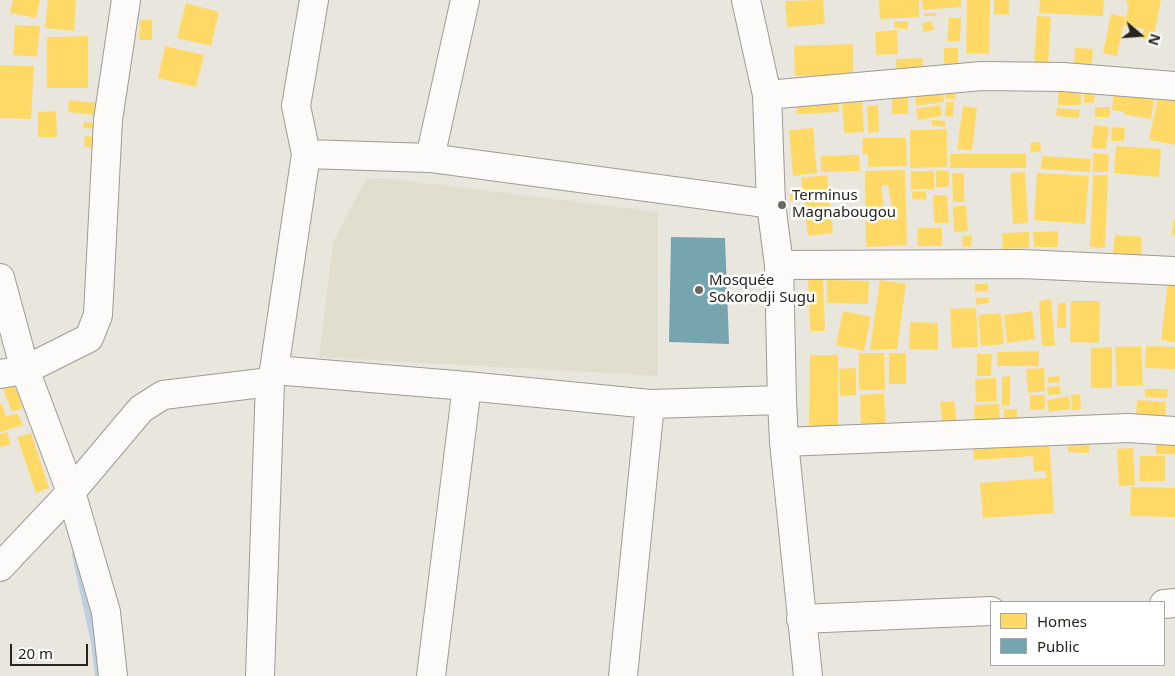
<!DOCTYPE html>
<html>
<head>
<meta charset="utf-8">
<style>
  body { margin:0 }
  #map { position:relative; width:1175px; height:676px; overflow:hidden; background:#e9e6de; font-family:"Noto Sans",sans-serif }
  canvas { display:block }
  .legend { position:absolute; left:990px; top:601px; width:175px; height:65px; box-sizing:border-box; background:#fff; border:1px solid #a8a7a5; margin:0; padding:6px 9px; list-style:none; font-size:15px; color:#25241e }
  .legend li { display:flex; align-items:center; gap:10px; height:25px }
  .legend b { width:25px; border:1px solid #a8a7a5 }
  .north { position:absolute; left:1115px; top:10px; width:50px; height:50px; -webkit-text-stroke:4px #fff; paint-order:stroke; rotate:108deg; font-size:14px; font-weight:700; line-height:20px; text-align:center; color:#25241e }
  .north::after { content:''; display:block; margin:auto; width:18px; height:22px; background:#25241e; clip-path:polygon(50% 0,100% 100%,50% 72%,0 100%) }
  .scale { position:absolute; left:10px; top:644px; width:78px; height:22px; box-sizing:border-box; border:2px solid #25241e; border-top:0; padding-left:6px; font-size:15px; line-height:18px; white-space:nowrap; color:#25241e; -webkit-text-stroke:4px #fff; paint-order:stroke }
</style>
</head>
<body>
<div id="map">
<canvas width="1175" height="676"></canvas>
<ul class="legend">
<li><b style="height:14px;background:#ffd966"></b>Homes</li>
<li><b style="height:14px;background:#76a5af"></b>Public</li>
</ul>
<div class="north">N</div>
<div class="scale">20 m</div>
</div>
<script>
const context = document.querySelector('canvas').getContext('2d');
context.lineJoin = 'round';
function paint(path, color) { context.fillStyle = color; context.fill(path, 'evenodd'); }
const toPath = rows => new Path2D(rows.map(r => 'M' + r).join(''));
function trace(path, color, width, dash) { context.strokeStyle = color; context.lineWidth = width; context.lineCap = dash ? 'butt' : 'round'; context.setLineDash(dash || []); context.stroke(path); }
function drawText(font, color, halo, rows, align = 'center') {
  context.font = font + ' "Noto Sans",sans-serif'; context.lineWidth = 5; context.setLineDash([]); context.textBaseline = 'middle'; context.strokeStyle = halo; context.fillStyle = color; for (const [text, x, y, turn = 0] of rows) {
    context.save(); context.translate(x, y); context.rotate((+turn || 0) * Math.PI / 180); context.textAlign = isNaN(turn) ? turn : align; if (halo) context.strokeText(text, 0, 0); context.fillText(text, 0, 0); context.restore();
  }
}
paint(toPath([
  [384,178,658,212,658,376,319,357,333,242,366,179]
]), '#e2dece');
paint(toPath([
  [13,0,40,0,36,18,10,13],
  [48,0,76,0,74,31,45,28],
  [823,0,825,24,787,27,785,1],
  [879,0,919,0,919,17,880,19],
  [922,0,961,0,961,7,923,10],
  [967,0,990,0,989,54,966,53],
  [994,0,1009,0,1009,15,994,14],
  [1040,0,1104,0,1103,16,1039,13],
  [1127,0,1161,0,1153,40,1142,38,1144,29,1124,25,1129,5,1126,4],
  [186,3,219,12,211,46,177,38],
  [924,13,936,13,936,16,924,16],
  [1111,14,1125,17,1117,56,1103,53],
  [1037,16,1051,17,1048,67,1034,66],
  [949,18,961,18,960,41,947,41],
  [140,20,152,20,152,40,139,40],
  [894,21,908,21,908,29,894,28],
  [932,21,934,30,924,32,922,23],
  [15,25,40,26,37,57,13,55],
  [897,30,898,54,876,55,875,32],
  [88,36,88,88,47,88,47,37],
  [853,44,853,75,795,76,794,46],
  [165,46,204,55,196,87,158,78],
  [944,48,958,48,958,71,944,71],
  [1075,48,1093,49,1091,71,1074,70],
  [923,58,923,72,897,73,896,59],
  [0,65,34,66,31,119,0,118],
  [1058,87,1081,87,1081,105,1058,105],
  [942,89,944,102,916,106,915,93],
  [946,89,956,90,955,99,946,99],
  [1114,90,1155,95,1151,119,1123,114,1124,112,1112,110],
  [1084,91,1095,91,1094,103,1084,103],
  [1159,92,1175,95,1175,145,1149,140],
  [838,95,839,112,797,114,797,97],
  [892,95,908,95,908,114,892,114],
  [862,98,864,132,844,133,842,99],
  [69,100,96,103,95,115,68,112],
  [946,102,954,102,953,117,945,116],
  [878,105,879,132,868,133,867,106],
  [940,105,942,116,918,120,916,109],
  [963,106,977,108,972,150,957,149],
  [1095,107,1110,107,1110,117,1095,117],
  [1057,108,1080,110,1079,118,1056,116],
  [56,111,57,137,38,137,38,112],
  [932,120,945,121,945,127,931,125],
  [84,122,100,123,100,129,83,128],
  [1094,125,1109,127,1106,149,1091,148],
  [1112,127,1125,128,1124,141,1111,141],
  [813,128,817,173,793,176,789,130],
  [947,129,947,167,910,168,910,130],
  [85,136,100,137,99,148,84,147],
  [863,138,906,138,907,166,868,167,868,154,862,154],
  [1040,142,1041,151,1031,153,1030,143],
  [1116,146,1161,149,1159,177,1114,173],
  [1093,153,1109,154,1108,172,1093,172],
  [950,154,1026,154,1026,168,950,168],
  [859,155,860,171,821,172,821,156],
  [1042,156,1091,159,1090,172,1041,169],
  [905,170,907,245,866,247,865,171],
  [888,185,892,207,884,209,881,186],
  [936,170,949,171,949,187,936,187],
  [911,171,934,171,934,189,911,189],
  [1025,172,1028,223,1013,224,1010,173],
  [952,173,964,173,964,202,953,202],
  [1037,173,1089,176,1085,224,1034,220],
  [827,175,833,233,808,236,801,178],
  [1093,175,1108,175,1105,248,1090,247],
  [912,191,926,192,926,200,912,199],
  [790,192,798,192,799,201,790,201],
  [933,195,947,195,949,223,934,223],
  [966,205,968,231,954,232,953,207],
  [1174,219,1175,219,1175,235,1172,235],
  [918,228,942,228,942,246,917,246],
  [1058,231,1058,247,1034,247,1033,232],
  [1029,232,1029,248,1003,249,1002,233],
  [1115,235,1142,237,1141,255,1113,253],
  [963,236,972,236,971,247,962,246],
  [823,279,825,331,810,331,808,280],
  [827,280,869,281,868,304,827,303],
  [880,280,906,284,897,349,870,350],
  [1168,282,1175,283,1175,342,1161,340],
  [975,284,988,284,988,291,975,292],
  [989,297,989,303,976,305,976,298],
  [1051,299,1055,346,1042,346,1039,301],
  [1071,301,1100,301,1099,343,1070,342],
  [1058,303,1066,303,1066,328,1057,328],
  [976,308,978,347,952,348,950,309],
  [843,311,871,317,864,351,836,345],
  [1032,311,1035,339,1007,343,1004,315],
  [1001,313,1004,344,981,346,978,315],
  [910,322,938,323,938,350,909,349],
  [1141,346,1143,385,1117,386,1115,347],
  [1146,346,1175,347,1175,369,1145,368],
  [1112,347,1112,388,1091,388,1091,348],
  [1039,351,1039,366,997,366,997,352],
  [859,353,884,353,885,390,859,390],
  [889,353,906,353,906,384,889,384],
  [977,354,992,354,991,376,977,376],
  [810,355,838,355,838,431,809,431],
  [856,368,856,395,840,396,839,369],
  [1044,368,1045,391,1028,393,1026,369],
  [1010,376,1010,405,1002,406,1002,377],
  [1059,376,1060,382,1048,383,1048,377],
  [996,378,997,401,976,402,975,379],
  [13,381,23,408,12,412,2,386],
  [1060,386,1061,394,1048,395,1047,387],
  [1145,389,1168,389,1167,398,1145,397],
  [884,393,886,426,861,428,860,395],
  [1080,394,1081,409,1072,410,1071,395],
  [1030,395,1045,395,1045,409,1030,410],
  [1069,396,1070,409,1049,412,1047,400],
  [1137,400,1166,402,1165,423,1136,422],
  [954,401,957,425,943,427,940,402],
  [0,404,2,404,6,416,18,414,23,425,0,432],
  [999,404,1000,424,975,424,974,405],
  [1004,409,1017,409,1017,422,1004,422],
  [7,432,11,444,0,447,0,434],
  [31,433,49,488,36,493,17,437],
  [1068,437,1090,438,1089,453,1068,452],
  [1049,438,1054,513,983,518,980,483,1046,478,1045,471,1034,472,1033,456,974,460,973,444],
  [1156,439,1175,440,1175,454,1156,454],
  [1133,448,1135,485,1119,486,1117,449],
  [1140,456,1165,456,1165,481,1139,481],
  [1131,487,1175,488,1175,517,1130,516]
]), '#ffd966');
paint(toPath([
  [671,237,725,238,729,344,669,342]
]), '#76a5af');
trace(toPath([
  [76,555,95,643,99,676]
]), '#bcd0e2', 8);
const minor = toPath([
  [746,0,767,95,771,204,779,265,782,400,784,442,808,676],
  [767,95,982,76,1063,77,1175,86],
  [306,154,430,158,771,204],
  [430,158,465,0],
  [779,265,1022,264,1175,271],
  [0,278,25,370,71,492,106,612,113,676],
  [274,370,467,386,650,404,782,400],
  [0,374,25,370,89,338,98,315,108,120,126,0],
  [784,442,1128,428,1175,431],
  [0,567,71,492,141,409,163,395,270,382],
  [1164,604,1175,603],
  [801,619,991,611],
  [260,676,270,382,274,370,306,154,296,106,314,0],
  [431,676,467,386],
  [623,676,650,404]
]);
trace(minor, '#9d9b94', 30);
trace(minor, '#fcfbfa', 28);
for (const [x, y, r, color] of [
  [782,205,5,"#6a6861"],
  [699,290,5,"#6a6861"]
]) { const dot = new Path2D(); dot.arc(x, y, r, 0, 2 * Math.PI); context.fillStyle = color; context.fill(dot); trace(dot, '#fff', 2); }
drawText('15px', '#25241e', '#fff', [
  ["Terminus",792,196],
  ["Magnabougou",792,213],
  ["Mosquée",709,281],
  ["Sokorodji Sugu",709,298]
], 'left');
</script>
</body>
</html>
